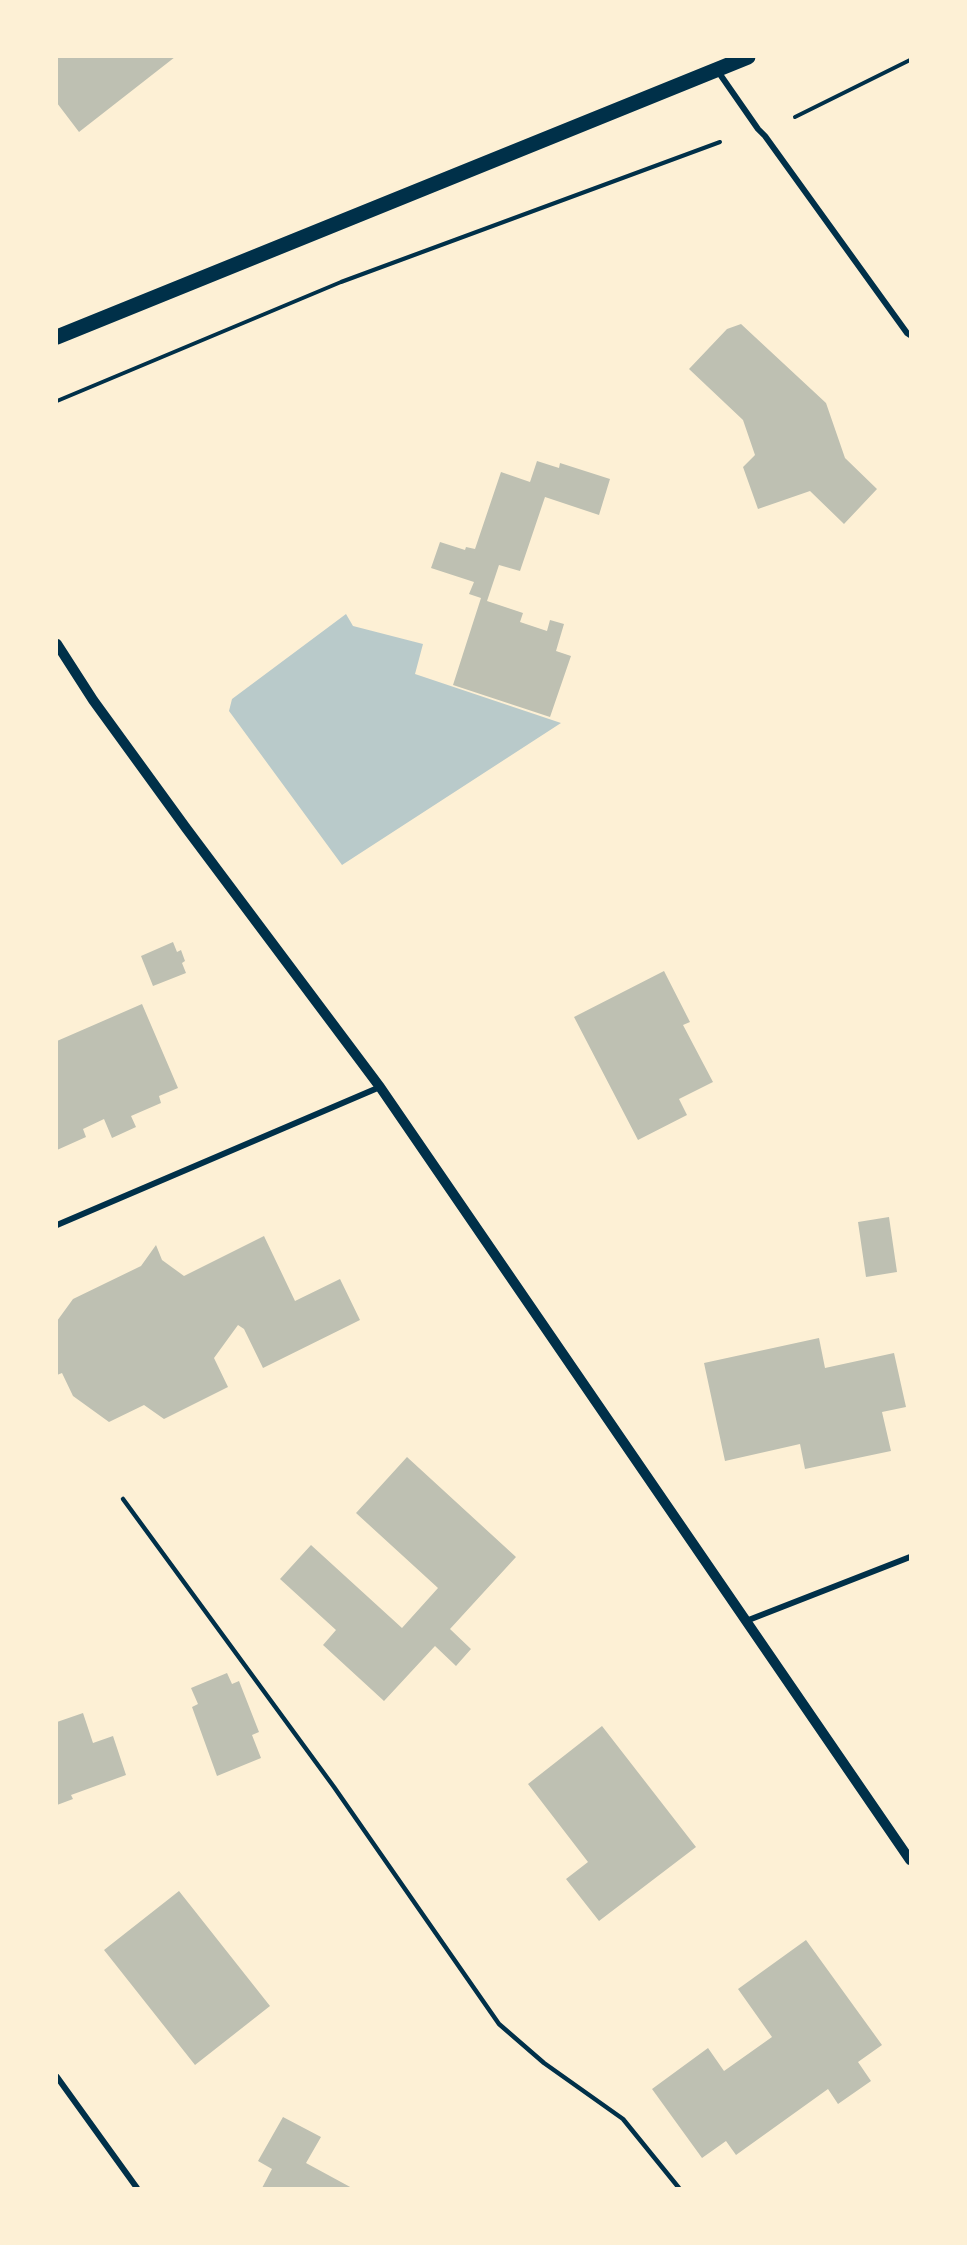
<!DOCTYPE html>
<html>
<head>
<meta charset="utf-8">
<style>
  body { margin:0 }
  #map { position:relative; width:967px; height:2245px; overflow:hidden; background:#fdf0d5; font-family:Karla,sans-serif }
  canvas { display:block }
  .frame { position:absolute; inset:0; border:58px solid #fdf0d5; pointer-events:none }
</style>
</head>
<body>
<div id="map">
<canvas width="967" height="2245"></canvas>
<div class="frame"></div>
</div>
<script>
const context = document.querySelector('canvas').getContext('2d');
context.lineJoin = 'round';
function paint(path, color) { context.fillStyle = color; context.fill(path, 'evenodd'); }
const toPath = rows => new Path2D(rows.map(r => 'M' + r).join(''));
function trace(path, color, width, dash) { context.strokeStyle = color; context.lineWidth = width; context.lineCap = dash ? 'butt' : 'round'; context.setLineDash(dash || []); context.stroke(path); }
paint(toPath([
  [346,614,353,626,423,644,415,674,561,723,342,865,229,711,232,699]
]), '#b9caca');
paint(toPath([
  [57,57,175,57,79,132,57,103],
  [741,324,826,403,845,458,877,489,844,524,810,491,758,509,743,467,755,455,743,420,689,369,727,329],
  [537,461,559,468,560,463,610,479,599,515,545,497,520,571,499,565,487,601,523,613,520,622,547,631,550,620,564,624,556,651,571,656,550,717,453,685,481,598,469,594,474,582,431,568,440,542,465,550,466,547,475,549,501,472,530,482],
  [173,942,177,952,181,950,185,961,182,963,186,973,153,986,141,956],
  [664,971,690,1022,683,1025,713,1082,679,1099,687,1115,638,1140,574,1017],
  [142,1004,178,1088,159,1096,161,1103,131,1116,136,1127,112,1138,104,1119,83,1129,86,1137,57,1150,57,1041],
  [889,1217,897,1272,866,1277,858,1222],
  [264,1236,295,1301,340,1279,360,1320,263,1368,244,1329,238,1325,214,1358,228,1387,164,1419,144,1405,109,1422,73,1396,62,1373,57,1375,57,1321,73,1299,141,1266,156,1245,162,1260,184,1276],
  [819,1338,825,1368,894,1353,906,1407,882,1412,891,1451,805,1469,800,1444,725,1461,704,1363],
  [407,1457,516,1557,450,1629,471,1649,456,1666,435,1646,384,1701,323,1645,336,1630,280,1579,311,1545,402,1628,438,1588,356,1513],
  [227,1673,232,1684,239,1681,259,1732,252,1735,261,1758,217,1776,192,1707,198,1704,191,1688],
  [83,1713,93,1743,113,1736,126,1775,71,1795,73,1799,57,1805,57,1722],
  [602,1726,696,1847,599,1921,566,1879,588,1862,528,1784],
  [179,1891,270,2006,195,2065,104,1950],
  [806,1940,882,2045,858,2062,871,2081,838,2104,828,2089,736,2155,726,2141,702,2158,652,2089,708,2048,724,2071,772,2037,738,1989],
  [283,2117,321,2137,306,2163,352,2188,262,2188,272,2169,258,2161]
]), '#bec0b2');
trace(toPath([
  [795,117,910,60],
  [57,401,341,282,720,142]
]), '#003049', 4);
trace(toPath([
  [123,1499,334,1787,499,2024,544,2063,623,2119,679,2188]
]), '#003049', 4.5);
trace(toPath([
  [717,70,758,129,765,136,907,333,910,335],
  [57,1225,380,1087],
  [746,1621,910,1557],
  [57,2077,137,2188]
]), '#003049', 6);
trace(toPath([
  [57,644,93,700,186,828,380,1087,910,1860]
]), '#003049', 10);
trace(toPath([
  [57,337,748,57]
]), '#003049', 15);
</script>
</body>
</html>
